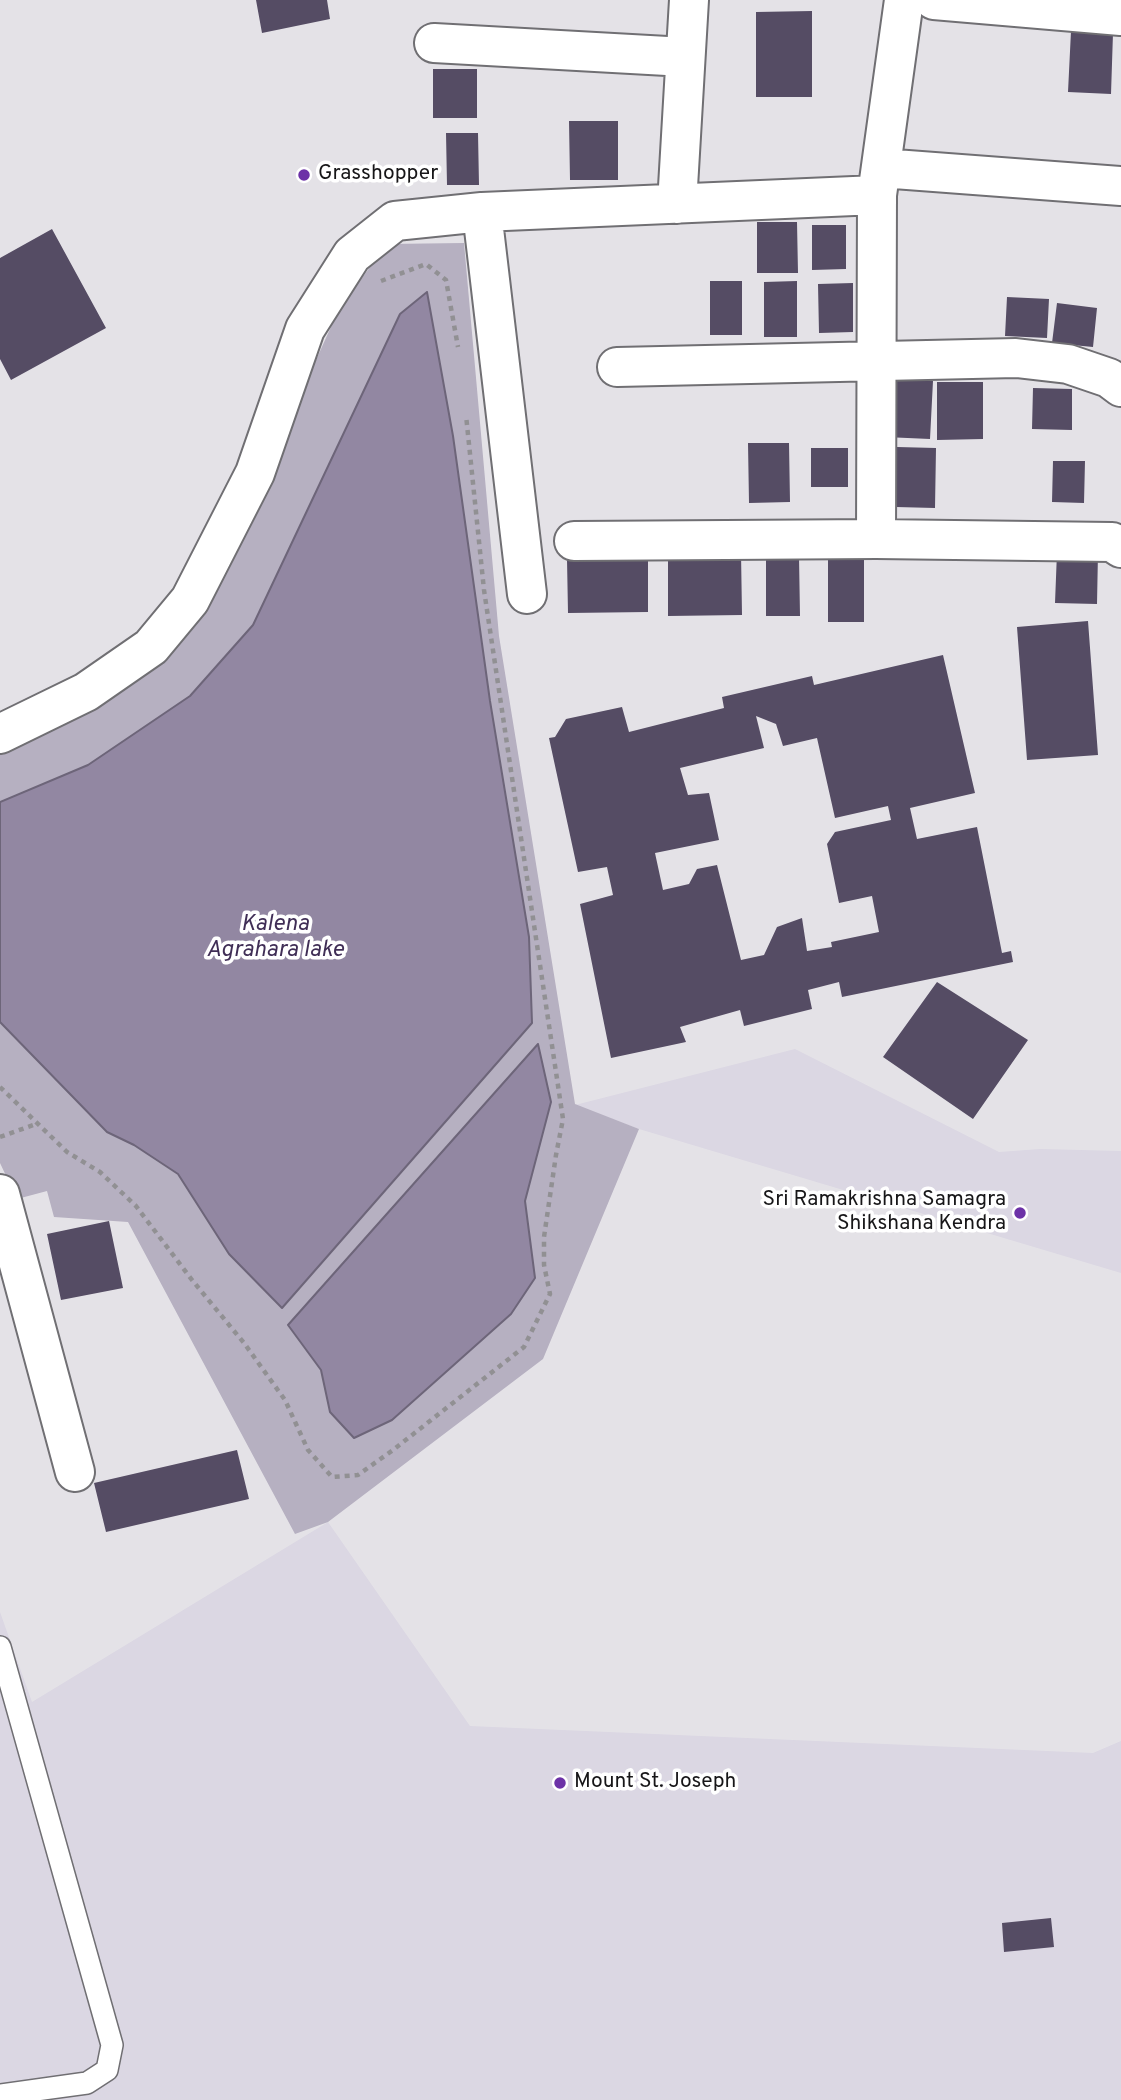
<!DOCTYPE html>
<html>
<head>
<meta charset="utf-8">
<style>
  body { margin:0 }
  canvas { display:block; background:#e4e2e7 }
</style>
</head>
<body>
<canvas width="1121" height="2100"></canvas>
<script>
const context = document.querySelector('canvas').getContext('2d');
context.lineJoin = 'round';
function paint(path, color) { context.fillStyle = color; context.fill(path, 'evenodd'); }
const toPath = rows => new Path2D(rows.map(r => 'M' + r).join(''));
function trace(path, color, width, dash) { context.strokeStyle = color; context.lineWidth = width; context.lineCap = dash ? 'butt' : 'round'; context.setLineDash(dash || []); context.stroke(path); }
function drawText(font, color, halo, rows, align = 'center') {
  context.font = font + ' Overpass,sans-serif'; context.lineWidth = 7; context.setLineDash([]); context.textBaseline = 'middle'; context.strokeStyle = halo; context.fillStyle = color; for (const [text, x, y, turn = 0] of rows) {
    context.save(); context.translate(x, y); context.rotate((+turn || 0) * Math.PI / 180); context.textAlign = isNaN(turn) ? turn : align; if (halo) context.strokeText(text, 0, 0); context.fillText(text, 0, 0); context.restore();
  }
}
paint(toPath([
  [795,1049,999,1152,1040,1149,1121,1151,1121,1273,639,1129,575,1105],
  [328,1522,470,1726,1093,1753,1121,1741,1121,2100,0,2100,0,1612,32,1702]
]), '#dbd7e3');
paint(toPath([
  [464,243,499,636,575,1104,639,1129,543,1359,328,1522,295,1534,128,1222,54,1217,47,1191,17,1199,0,1163,0,1022,107,1132,134,1145,178,1174,229,1254,532,1023,529,937,490,701,453,436,427,293,400,314,253,625,191,696,88,765,0,802,0,751,208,600,339,309,387,244],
  [551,1102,525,1201,535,1278,511,1314,392,1420,330,1412,321,1370,288,1325]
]), '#b6b0c1');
const water = toPath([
  [427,292,453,436,490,701,529,937,532,1023,282,1308,229,1254,178,1174,134,1145,107,1132,0,1022,0,802,88,765,190,696,253,625,400,314,427,292],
  [538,1044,551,1102,525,1201,535,1278,511,1314,392,1420,354,1438,330,1412,321,1370,288,1325,538,1044]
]);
paint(water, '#9287a2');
trace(water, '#6d6579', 2);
paint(toPath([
  [256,0,327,0,330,19,262,33],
  [812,11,812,97,756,97,756,12],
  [1071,31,1113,33,1111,94,1068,92],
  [433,69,477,69,477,118,433,118],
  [569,121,618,121,618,180,570,180],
  [446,133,478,133,479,185,447,185],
  [757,222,797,222,798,273,757,273],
  [812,225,846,225,846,269,812,270],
  [52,229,106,328,11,380,0,359,0,258],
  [710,281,742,281,742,335,710,335],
  [797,281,797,337,764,337,764,282],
  [853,283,853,332,819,333,818,284],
  [1007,297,1049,299,1047,338,1005,336],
  [1057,303,1097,308,1093,347,1052,343],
  [888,378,933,381,930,439,885,437],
  [937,382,983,382,983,439,937,440],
  [1033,388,1072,389,1072,430,1032,429],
  [748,443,789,443,790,502,749,503],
  [897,447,936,448,935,508,896,507],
  [811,448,848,448,848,487,811,487],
  [1053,461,1085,461,1084,503,1052,502],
  [668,552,741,552,742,615,668,616],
  [1057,552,1098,552,1097,604,1055,603],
  [766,556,799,556,800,616,766,616],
  [648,558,648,612,568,613,567,559],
  [864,558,864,622,828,622,828,559],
  [1088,621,1098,755,1027,760,1017,627],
  [943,655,975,793,910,808,917,839,977,827,1002,953,1011,951,1013,962,842,997,839,982,808,990,812,1009,744,1026,740,1010,680,1027,686,1042,611,1058,580,904,613,895,607,867,578,872,549,738,555,737,566,719,622,707,629,732,724,708,722,697,812,676,814,685],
  [756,716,776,724,783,746,817,738,835,818,888,806,891,820,835,832,827,844,839,903,872,896,879,932,831,942,832,947,807,951,802,918,777,927,764,955,741,960,717,865,697,869,689,884,663,890,655,853,719,840,709,793,688,795,680,768,764,748],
  [937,982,1028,1040,973,1119,883,1057],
  [109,1221,123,1288,61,1300,47,1234],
  [237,1450,249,1499,106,1532,94,1483],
  [1051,1918,1054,1947,1004,1952,1002,1923]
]), '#554c64');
const lane = toPath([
  [0,1647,112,2045,107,2070,87,2083,0,2095]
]);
const street = toPath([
  [934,0,1121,16],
  [434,43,685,57],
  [881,168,1121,186],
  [677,204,689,0],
  [482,212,527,594],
  [617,367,1016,358,1068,364,1109,378,1121,387],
  [876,539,877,195,904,0],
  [574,541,876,539,1112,542,1121,548],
  [0,734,86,692,151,647,190,600,255,473,305,329,352,255,395,221,482,212,877,195],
  [0,1194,75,1472]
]);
trace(lane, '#706f73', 24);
trace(street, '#706f73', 42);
trace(toPath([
  [381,281,426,264,446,280,458,347],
  [0,1087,67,1152,100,1172,136,1206,192,1280,244,1343,285,1400,308,1450,332,1477,358,1475,393,1450,524,1347,550,1294,544,1265,544,1237,556,1155,563,1119,484,590,466,415],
  [0,1137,36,1124]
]), '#919093', 4.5, [5, 5]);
trace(lane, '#fff', 21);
trace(street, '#fff', 38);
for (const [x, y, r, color] of [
  [304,175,7,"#6c31a7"],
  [1020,1213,7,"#6c31a7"],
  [560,1783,7,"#6c31a7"]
]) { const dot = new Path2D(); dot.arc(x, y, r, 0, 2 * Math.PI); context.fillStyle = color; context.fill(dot); trace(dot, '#fff', 2.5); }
drawText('21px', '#171618', '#fff', [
  ["Grasshopper",318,175],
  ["Sri Ramakrishna Samagra",1006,1201,"right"],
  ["Shikshana Kendra",1006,1225,"right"],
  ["Mount St. Joseph",574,1783]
], 'left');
drawText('italic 23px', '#402e56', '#fff', [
  ["Kalena",275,925],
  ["Agrahara lake",275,951]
]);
</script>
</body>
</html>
